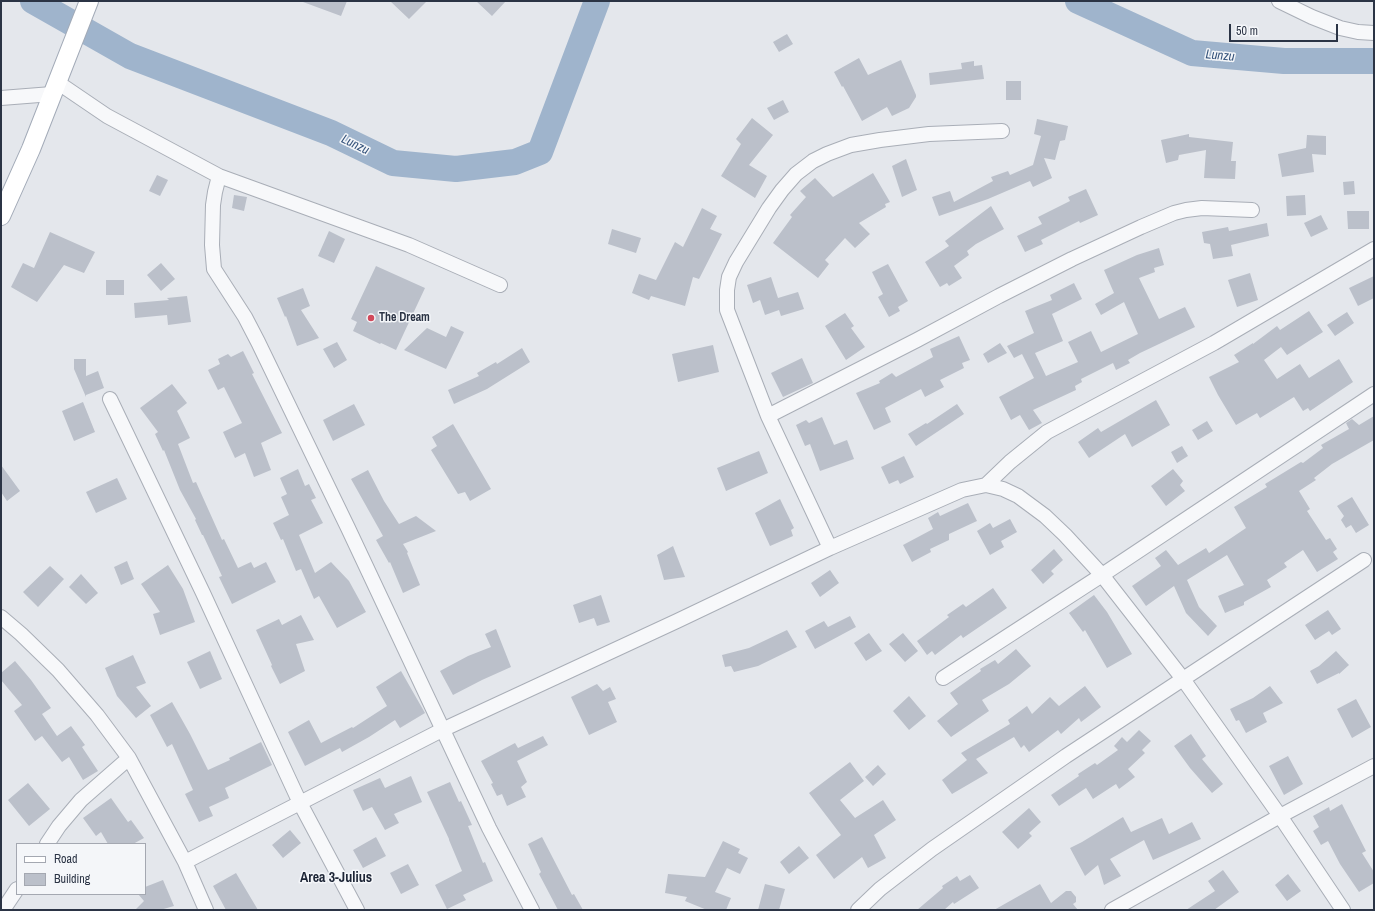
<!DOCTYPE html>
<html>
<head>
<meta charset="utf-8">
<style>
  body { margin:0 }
  #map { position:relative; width:1375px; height:911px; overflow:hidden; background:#e4e7ec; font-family:"Archivo Narrow",sans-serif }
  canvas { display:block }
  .frame { position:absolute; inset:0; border:2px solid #2b3445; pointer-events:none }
  .legend { position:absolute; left:16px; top:843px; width:130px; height:52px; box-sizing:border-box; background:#f4f6f9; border:1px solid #a4a8b1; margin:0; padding:5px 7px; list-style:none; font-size:12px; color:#2b3445 }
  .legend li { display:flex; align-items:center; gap:8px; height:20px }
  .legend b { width:20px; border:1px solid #a4a8b1 }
  .scale { position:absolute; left:1229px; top:24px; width:109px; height:18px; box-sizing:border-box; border:2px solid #2b3445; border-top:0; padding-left:5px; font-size:12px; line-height:14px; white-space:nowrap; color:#2b3445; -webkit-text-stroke:3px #f4f6f9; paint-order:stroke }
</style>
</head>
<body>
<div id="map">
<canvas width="1375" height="911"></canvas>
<div class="frame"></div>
<ul class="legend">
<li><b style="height:5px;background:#fff"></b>Road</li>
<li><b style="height:11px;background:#bbc0ca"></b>Building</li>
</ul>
<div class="scale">50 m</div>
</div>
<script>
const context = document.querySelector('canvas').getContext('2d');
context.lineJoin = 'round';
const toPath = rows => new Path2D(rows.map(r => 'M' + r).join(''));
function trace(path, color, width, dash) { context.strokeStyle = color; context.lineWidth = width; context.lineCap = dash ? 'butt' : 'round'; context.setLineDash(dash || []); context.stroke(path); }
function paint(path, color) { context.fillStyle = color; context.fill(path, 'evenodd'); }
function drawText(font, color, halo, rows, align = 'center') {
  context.font = font + ' "Archivo Narrow",sans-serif'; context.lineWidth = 3; context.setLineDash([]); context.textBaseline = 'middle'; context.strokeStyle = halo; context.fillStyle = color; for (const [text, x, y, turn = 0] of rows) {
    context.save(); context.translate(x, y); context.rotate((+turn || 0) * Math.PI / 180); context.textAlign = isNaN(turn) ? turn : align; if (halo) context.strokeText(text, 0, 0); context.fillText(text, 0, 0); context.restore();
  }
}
trace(toPath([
  [33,1,130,56,331,133,393,163,456,169,515,162,540,152,597,1],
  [1078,1,1192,53,1284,61,1374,61]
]), '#9fb4cc', 26);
paint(toPath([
  [303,1,347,1,341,16,303,2],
  [390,1,427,1,409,19],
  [476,1,506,1,492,16],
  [787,34,793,44,779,52,773,42],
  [859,58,868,75,901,60,916,95,916,97,909,108,892,116,887,107,862,121,843,86,842,87,834,72],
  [974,61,974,66,982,65,984,79,930,85,929,73,962,69,961,63],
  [1006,81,1021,81,1021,100,1006,100],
  [783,100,789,112,774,120,767,108],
  [752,118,773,135,749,165,767,176,755,198,721,176,741,144,736,139],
  [1037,119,1068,126,1065,140,1060,141,1055,160,1044,158,1052,178,1033,187,1030,181,988,199,939,216,932,197,950,191,954,202,993,181,991,177,1008,171,1010,175,1033,165,1041,136,1034,134],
  [1189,134,1189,137,1233,142,1231,161,1236,161,1235,179,1204,178,1206,150,1179,155,1178,160,1166,163,1161,140],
  [1307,135,1326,136,1326,155,1312,154,1314,172,1282,177,1278,154,1306,148],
  [906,159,917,190,902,197,892,166],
  [873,173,890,202,885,204,886,207,859,223,870,234,855,248,845,238,825,260,829,264,818,278,773,243,792,217,790,215,806,197,800,191,815,178,833,197],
  [157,175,168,180,160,196,149,191],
  [1354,181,1355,194,1344,195,1343,182],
  [1086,189,1098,215,1080,223,1079,221,1041,240,1043,244,1025,252,1017,236,1042,224,1038,217,1070,201,1068,197],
  [234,195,247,197,244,211,232,208],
  [1305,195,1306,215,1287,216,1286,196],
  [991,206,1004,229,976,244,967,251,969,255,954,266,962,278,949,286,947,283,940,287,925,262,949,246,945,241],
  [702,208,717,216,710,229,722,234,699,279,693,277,685,306,651,296,649,300,632,293,639,274,656,280,675,242,683,247],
  [1347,211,1369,211,1369,229,1348,229],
  [1321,215,1328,229,1311,237,1304,223],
  [1267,223,1269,236,1231,245,1233,256,1213,259,1210,244,1204,243,1202,232,1228,227,1229,231],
  [612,229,641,238,636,253,608,244],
  [329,231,345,239,334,263,318,256],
  [50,232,95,252,84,273,64,265,37,302,11,287,23,263,34,268],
  [1159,248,1164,265,1154,268,1155,272,1139,278,1159,319,1185,307,1195,327,1140,353,1128,360,1130,363,1116,370,1113,363,1081,379,1082,382,1075,386,1076,390,1033,410,1042,423,1029,430,1020,415,1011,420,999,397,1034,378,1022,354,1014,358,1007,346,1034,333,1025,311,1052,300,1050,295,1074,283,1082,299,1052,314,1063,341,1035,353,1046,376,1078,362,1068,342,1091,331,1101,352,1138,334,1124,302,1101,315,1095,304,1114,293,1104,270,1137,255],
  [161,263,175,279,161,291,147,275],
  [888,264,908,301,898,307,900,311,889,317,878,297,883,294,872,272],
  [376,266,425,288,396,350,381,343,380,344,353,331,357,322,351,319],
  [1250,273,1258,300,1237,307,1228,280],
  [1374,276,1374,298,1358,306,1349,288],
  [771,277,778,298,798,292,804,309,781,316,779,310,765,315,760,300,753,303,747,285],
  [106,280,124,280,124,295,106,295],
  [303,288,310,306,301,310,319,338,297,346,286,316,285,317,277,298],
  [187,296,191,322,168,325,167,315,135,318,134,303,169,300,167,298],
  [1309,311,1323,332,1287,355,1281,347,1264,360,1277,379,1300,364,1309,378,1339,359,1353,382,1310,411,1308,408,1303,411,1294,397,1260,418,1257,413,1236,425,1218,395,1209,377,1239,362,1234,355,1253,343,1253,344,1277,326,1280,330],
  [1347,312,1354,323,1335,336,1327,325],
  [845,313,854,326,851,328,865,347,846,360,825,326],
  [451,326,464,332,446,369,404,350,427,328,446,337],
  [959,336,970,360,962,363,964,368,940,380,944,387,925,397,921,389,885,408,891,422,874,430,856,393,880,383,879,381,892,373,896,377,933,357,930,349],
  [337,342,347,360,334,368,323,349],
  [1000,343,1007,353,988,363,983,354],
  [713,345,719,372,678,382,672,354],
  [522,348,530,362,487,389,454,404,448,390,479,376,477,373,496,362,497,364],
  [243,351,254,373,252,374,282,433,261,443,271,470,254,477,245,453,235,458,223,432,242,423,224,387,218,390,208,370,220,364,218,359,228,354,231,357],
  [802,358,813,383,783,397,771,373],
  [74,359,86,359,86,376,98,371,104,388,86,395,86,397,74,369],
  [172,384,187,403,177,411,190,438,178,444,193,483,196,482,222,540,224,539,238,568,251,562,254,568,266,562,276,582,232,604,219,577,222,576,203,535,202,535,195,520,196,519,180,490,164,450,163,451,155,434,158,432,140,408],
  [1156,400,1170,425,1132,447,1125,434,1089,458,1078,442,1098,428,1101,432],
  [83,402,95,432,74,441,62,411],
  [354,404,365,425,333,441,323,420],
  [957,404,964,414,916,446,908,434,926,423,927,424],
  [1374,416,1374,440,1332,464,1314,478,1316,480,1299,491,1310,509,1307,511,1326,540,1330,538,1337,549,1333,552,1338,559,1317,572,1303,550,1284,563,1287,567,1267,580,1271,587,1244,602,1244,605,1225,613,1218,596,1244,585,1227,555,1187,580,1199,607,1217,626,1208,636,1186,613,1174,586,1146,606,1132,586,1161,566,1155,558,1166,550,1178,565,1206,548,1209,553,1246,528,1234,507,1267,487,1265,484,1301,462,1303,463,1323,448,1321,445,1349,429,1346,423,1352,419,1359,425],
  [822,417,834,445,847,440,854,459,820,471,810,444,805,446,796,425,806,420,809,423],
  [1207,421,1213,431,1198,440,1192,430],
  [453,424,491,489,470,501,465,492,458,494,431,450,437,446,432,437],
  [1182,446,1188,456,1177,463,1171,452],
  [759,451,768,473,726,491,717,468],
  [904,456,914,477,900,484,898,480,889,484,881,467],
  [1,465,20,491,7,501,1,492],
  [298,469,305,486,309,484,316,498,311,500,323,523,299,535,315,573,331,562,349,581,366,612,337,628,319,596,314,599,301,569,296,571,283,539,281,540,273,523,289,515,281,497,287,494,280,478],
  [1173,469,1183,481,1180,485,1185,491,1166,506,1151,486],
  [368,470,384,501,399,524,416,516,436,531,403,544,408,552,407,553,420,585,403,593,390,562,389,563,376,540,383,536,351,479],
  [117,478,127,499,96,513,86,492],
  [1352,497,1369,525,1356,533,1351,525,1346,528,1341,520,1344,516,1337,506],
  [780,499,794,528,791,530,793,536,770,546,755,513],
  [968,503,977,521,949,534,949,540,930,549,931,552,912,562,903,545,933,529,928,518,938,512,940,516],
  [1010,519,1017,532,1001,541,1004,547,990,555,977,531,990,523,993,528],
  [673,546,685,577,664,580,657,555],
  [1054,549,1063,560,1051,571,1054,574,1043,584,1031,570],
  [127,561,134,579,121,585,114,567],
  [168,565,183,589,195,622,160,635,153,614,160,612,141,584],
  [50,566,64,579,38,607,23,592],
  [830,570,839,583,820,597,811,583],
  [81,574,98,593,86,604,69,587],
  [993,588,1007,608,963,638,961,635,935,655,932,651,927,655,917,641,949,617,947,615,963,604,966,607],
  [601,595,610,622,597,626,594,618,579,623,573,605],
  [1094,595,1107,612,1132,654,1107,668,1085,630,1083,632,1069,613],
  [1328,610,1341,629,1332,635,1329,631,1315,640,1305,625],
  [301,615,314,640,296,644,305,671,280,684,271,666,272,665,256,630,279,619,282,625],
  [850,616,856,627,815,649,805,631,824,621,828,627],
  [496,629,511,667,482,680,453,695,440,671,468,656,491,647,485,634],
  [787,630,797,647,758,666,734,672,731,666,725,667,722,655,749,648],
  [869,633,882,651,866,661,854,643],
  [903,633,918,651,905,662,889,644],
  [1016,649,1031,666,1009,684,982,700,989,711,951,737,937,721,958,704,950,693,981,671,980,669,995,660,998,664],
  [210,651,222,679,200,689,187,662],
  [1336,651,1349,665,1339,674,1339,673,1317,684,1310,671,1319,666],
  [133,655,146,683,136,687,151,706,136,718,117,696,105,668],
  [15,661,31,680,51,708,42,714,57,736,71,726,85,745,82,747,98,771,83,780,69,757,62,762,42,736,35,741,14,711,22,705,1,680,1,673],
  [401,671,425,713,400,728,395,720,369,737,342,752,340,748,305,766,288,732,309,720,321,743,352,727,353,728,387,706,376,687],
  [597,684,603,691,610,687,616,699,608,702,617,722,589,735,571,697],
  [1085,686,1101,707,1081,722,1079,718,1061,734,1058,730,1029,752,1024,745,1021,748,1014,737,976,759,988,773,952,794,942,780,967,760,961,753,1010,724,1008,720,1027,706,1032,714,1050,697,1059,706],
  [1270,686,1283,703,1263,713,1267,722,1246,733,1239,720,1236,721,1230,709,1253,698],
  [909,696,926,716,909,730,893,711],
  [1356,699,1371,727,1352,738,1337,709],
  [172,702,190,734,208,770,230,760,229,758,261,742,272,765,225,788,229,798,209,807,213,816,199,822,185,794,193,790,172,744,167,747,150,715],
  [1139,730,1151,741,1142,750,1145,753,1128,769,1135,777,1119,789,1116,784,1093,799,1086,788,1059,806,1051,795,1079,776,1078,774,1095,763,1097,765,1118,750,1114,746,1122,737,1127,742],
  [1191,734,1206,756,1202,759,1223,784,1212,793,1190,768,1174,746],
  [543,736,548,745,517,761,527,782,521,787,526,797,507,806,502,794,497,796,491,784,493,783,481,761,515,743,518,748],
  [1288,756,1303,784,1284,795,1269,766],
  [850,762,864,781,840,800,855,818,883,800,896,820,874,835,886,858,868,868,862,857,834,879,816,855,841,835,809,793],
  [878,765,886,774,873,786,865,777],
  [411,776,422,802,394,814,399,823,385,830,372,807,363,811,353,790,380,778,385,788],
  [450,782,459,802,461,801,472,825,468,826,483,863,485,862,493,881,463,895,466,900,447,909,435,885,462,871,449,840,449,839,427,792],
  [28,783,50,809,29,826,8,800],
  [111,798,128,822,131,820,144,838,133,844,108,844,101,832,96,836,83,818],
  [1342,804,1366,851,1362,853,1374,872,1374,883,1359,892,1340,864,1328,841,1321,845,1313,831,1319,827,1313,816,1329,807,1330,811],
  [1029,808,1041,822,1029,833,1032,836,1018,849,1002,832],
  [1123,817,1131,832,1162,818,1169,834,1192,822,1201,839,1153,860,1144,840,1110,859,1121,876,1104,885,1098,865,1085,876,1070,848,1082,842],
  [290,830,301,843,283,858,272,845],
  [376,837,386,856,363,868,353,850],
  [542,837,572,895,574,894,583,910,558,910,539,874,541,872,528,844],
  [723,841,740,849,738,853,748,858,740,874,727,868,715,892,731,898,726,910,707,910,685,901,687,897,665,893,668,874,705,877],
  [799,846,809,858,789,874,780,862],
  [408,864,419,885,401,894,390,873],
  [1223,870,1239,892,1214,910,1186,910,1215,891,1208,881],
  [236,873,258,910,226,910,213,886],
  [1288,874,1301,891,1287,901,1275,885],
  [970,875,979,888,954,904,953,902,944,910,917,910,943,888,942,886,957,876,960,881],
  [163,880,174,906,160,910,135,910,144,901,138,894,145,894,145,887],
  [765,884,785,889,779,910,758,910],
  [1040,884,1051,903,1066,891,1071,891,1076,897,1076,902,1073,904,1078,910,994,910]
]), '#bbc0ca');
const minor = toPath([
  [1279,1,1312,17,1340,28,1358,32,1374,33],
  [57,82,107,116,219,176,409,245,500,285],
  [1,98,52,94],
  [219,176,215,192,213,205,212,245,214,269,245,317,258,342,348,528,489,828,532,910],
  [110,399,203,593,300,803,357,910],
  [768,416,917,340,999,296,1072,259,1141,227,1174,213,1186,210,1202,208,1252,210],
  [986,485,1010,462,1047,432,1214,343,1374,249],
  [830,548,768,416,727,310,727,290,729,277,736,262,769,208,782,190,796,174,813,161,827,154,851,145,880,140,929,134,1002,131],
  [1,617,21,634,58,670,97,715,129,758,185,862,206,910],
  [943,678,1102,575,1374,394],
  [47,844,59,826,81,800,129,758],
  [185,862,442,730,677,621,830,548,962,490,986,485,1003,489,1018,496,1045,516,1065,535,1102,575,1183,679,1280,816,1343,910],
  [3,910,17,889],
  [858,910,880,889,932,849,1066,756,1364,560],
  [1112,910,1280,816,1374,766]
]);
const major = toPath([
  [1,216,31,149,89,1]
]);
trace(minor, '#a9aeb7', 16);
trace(major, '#a3abb8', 20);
trace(minor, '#f7f8fa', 14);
trace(major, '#fff', 18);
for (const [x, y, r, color] of [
  [371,318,4,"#d1495b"]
]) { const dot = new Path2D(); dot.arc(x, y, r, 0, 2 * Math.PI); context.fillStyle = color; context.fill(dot); trace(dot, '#f4f6f9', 1.5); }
drawText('bold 12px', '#2b3445', '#f4f6f9', [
  ["The Dream",379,318]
], 'left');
drawText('italic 13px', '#34527a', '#f4f6f9', [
  ["Lunzu",1220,56,5],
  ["Lunzu",355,145,26]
]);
drawText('bold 14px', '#1d2536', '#f4f6f9', [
  ["Area 3-Julius",336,878]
]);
</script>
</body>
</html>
